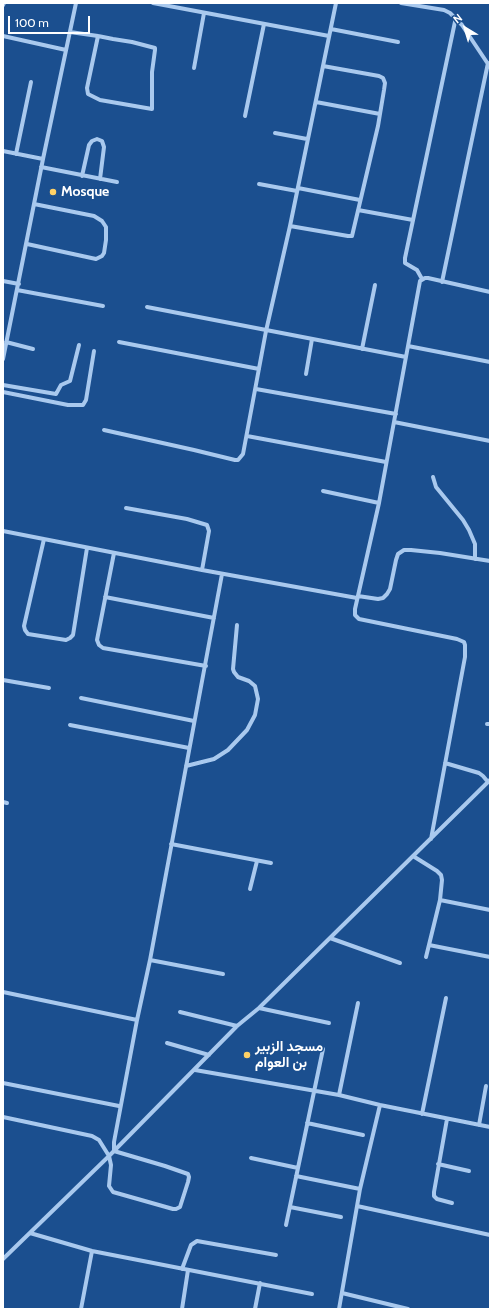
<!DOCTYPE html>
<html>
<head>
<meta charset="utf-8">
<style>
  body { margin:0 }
  #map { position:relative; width:493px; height:1312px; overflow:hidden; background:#1b4f8f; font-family:Cabin,sans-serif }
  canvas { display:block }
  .frame { position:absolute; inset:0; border:4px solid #fff; pointer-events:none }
  .north { position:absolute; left:445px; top:8px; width:40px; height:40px; -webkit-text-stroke:3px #1b4f8f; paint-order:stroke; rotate:322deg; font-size:11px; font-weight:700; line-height:16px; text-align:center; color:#fff }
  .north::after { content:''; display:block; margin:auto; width:14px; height:18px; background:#fff; clip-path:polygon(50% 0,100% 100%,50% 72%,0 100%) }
  .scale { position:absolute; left:8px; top:16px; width:82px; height:18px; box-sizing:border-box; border:2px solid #fff; border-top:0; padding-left:5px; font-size:12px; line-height:14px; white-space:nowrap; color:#fff; -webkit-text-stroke:3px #1b4f8f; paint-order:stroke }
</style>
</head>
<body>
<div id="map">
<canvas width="493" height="1312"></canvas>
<div class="frame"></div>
<div class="north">N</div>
<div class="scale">100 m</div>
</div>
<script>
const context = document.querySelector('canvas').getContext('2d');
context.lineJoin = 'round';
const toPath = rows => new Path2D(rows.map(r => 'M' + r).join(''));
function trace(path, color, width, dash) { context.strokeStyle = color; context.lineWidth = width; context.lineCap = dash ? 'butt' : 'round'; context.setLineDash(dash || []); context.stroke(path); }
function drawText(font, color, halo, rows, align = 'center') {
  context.font = font + ' Cabin,Vazirmatn,sans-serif'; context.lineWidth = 3; context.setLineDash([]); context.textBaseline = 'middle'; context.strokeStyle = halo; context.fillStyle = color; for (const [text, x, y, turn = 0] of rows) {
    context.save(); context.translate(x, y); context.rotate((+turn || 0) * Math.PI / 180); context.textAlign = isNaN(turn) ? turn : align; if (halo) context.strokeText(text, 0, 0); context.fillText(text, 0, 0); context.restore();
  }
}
trace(toPath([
  [153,3,329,36],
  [401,3,444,10,450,13,462,25,490,67],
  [3,5,4,3],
  [331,29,398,42],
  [70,32,98,36,113,39,132,42,155,48,155,50,152,72,152,109,100,100,88,94,87,88,98,36],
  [3,36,66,50],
  [194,68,204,13],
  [316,102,380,114],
  [245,116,264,24],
  [275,133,307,139],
  [3,151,43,159],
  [16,154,31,82],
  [41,167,117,182],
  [82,176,89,145,92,141,97,139,102,141,104,147,100,179],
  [259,184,297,191],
  [298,188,360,200],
  [358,210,413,220],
  [290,226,348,236,352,236,378,126,384,90,385,83,383,78,379,76,323,66],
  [27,244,96,259,102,256,104,253,106,240,106,227,102,221,94,216,34,204],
  [422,279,417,270,405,263,405,258,456,17],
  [3,281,19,284],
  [442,282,488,63],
  [17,290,103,306],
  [147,307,406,357],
  [6,342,33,349],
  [119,342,259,369],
  [408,346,490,362],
  [362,349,375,285],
  [3,359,43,159,76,3],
  [306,374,312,339],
  [3,385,56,394,61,385,70,381,79,345],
  [256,389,396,414],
  [3,392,68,405,83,405,86,400,94,351],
  [394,422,490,441],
  [104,430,194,450,235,460,238,460,243,454,266,331,290,226,336,3],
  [247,436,386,462],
  [433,477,436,487,463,520,469,530,475,544,475,559],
  [323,491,379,503],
  [126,508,187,519,207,525,209,531,202,570],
  [3,531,202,570,357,598],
  [44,539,24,626,25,630,28,634,66,640,70,638,73,635,87,548],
  [114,553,97,640,99,645,103,648,206,666],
  [358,596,378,599,383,598,387,594,390,589,396,560,398,554,404,550,411,550,440,553,490,561],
  [105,597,214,618],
  [3,680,49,688],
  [81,698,194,721],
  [487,724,490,724],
  [70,725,189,748],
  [445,763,479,773,483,776,488,782],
  [186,766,214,759,228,750,247,730,255,715,258,699,255,686,249,681,238,677,234,672,233,669,237,625],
  [3,802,7,803],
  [431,839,465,657,465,645,464,642,457,639,359,619,355,615,355,609,379,503,420,281,425,278,428,278,490,292],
  [171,844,271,863],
  [413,856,437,871,441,875,442,880,440,900,426,957],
  [250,889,257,861],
  [440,900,490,910],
  [330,938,400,963],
  [429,945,490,957],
  [150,960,223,974],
  [3,992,137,1020],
  [259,1008,329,1023],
  [180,1012,237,1026],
  [167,1043,209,1055],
  [195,1070,339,1095,380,1105,490,1127],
  [3,1083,119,1106],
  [339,1095,358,1003],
  [422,1114,446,998],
  [3,1117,92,1136,99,1140,109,1156,111,1165,109,1186,113,1192,173,1209,176,1209,180,1207,188,1182,189,1177,188,1174,165,1166,114,1151,114,1142,137,1020,150,960,222,574],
  [447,1119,434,1192,434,1196,437,1199,452,1203],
  [307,1123,363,1135],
  [479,1125,486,1086],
  [251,1158,298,1168],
  [438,1164,469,1171],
  [296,1176,360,1189],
  [357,1206,490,1235],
  [290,1207,341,1217],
  [286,1225,323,1049],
  [30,1233,92,1251,312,1294],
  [3,1259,109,1156,237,1026,259,1008,490,780],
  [182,1269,191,1245,197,1241,276,1255],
  [342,1293,408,1309],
  [81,1309,92,1251],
  [182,1309,188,1270],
  [255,1309,260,1283],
  [339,1309,360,1189,380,1105]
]), '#a9c9ee', 4);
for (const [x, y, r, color] of [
  [53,192,4,"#ffd166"],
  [247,1055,4,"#ffd166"]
]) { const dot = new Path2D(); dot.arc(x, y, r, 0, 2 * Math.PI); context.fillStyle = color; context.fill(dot); trace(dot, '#1b4f8f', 1.5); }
drawText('bold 14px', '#fff', '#1b4f8f', [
  ["Mosque",61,192],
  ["مسجد الزبير",255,1047],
  ["بن العوام",255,1063]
], 'left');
</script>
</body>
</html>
